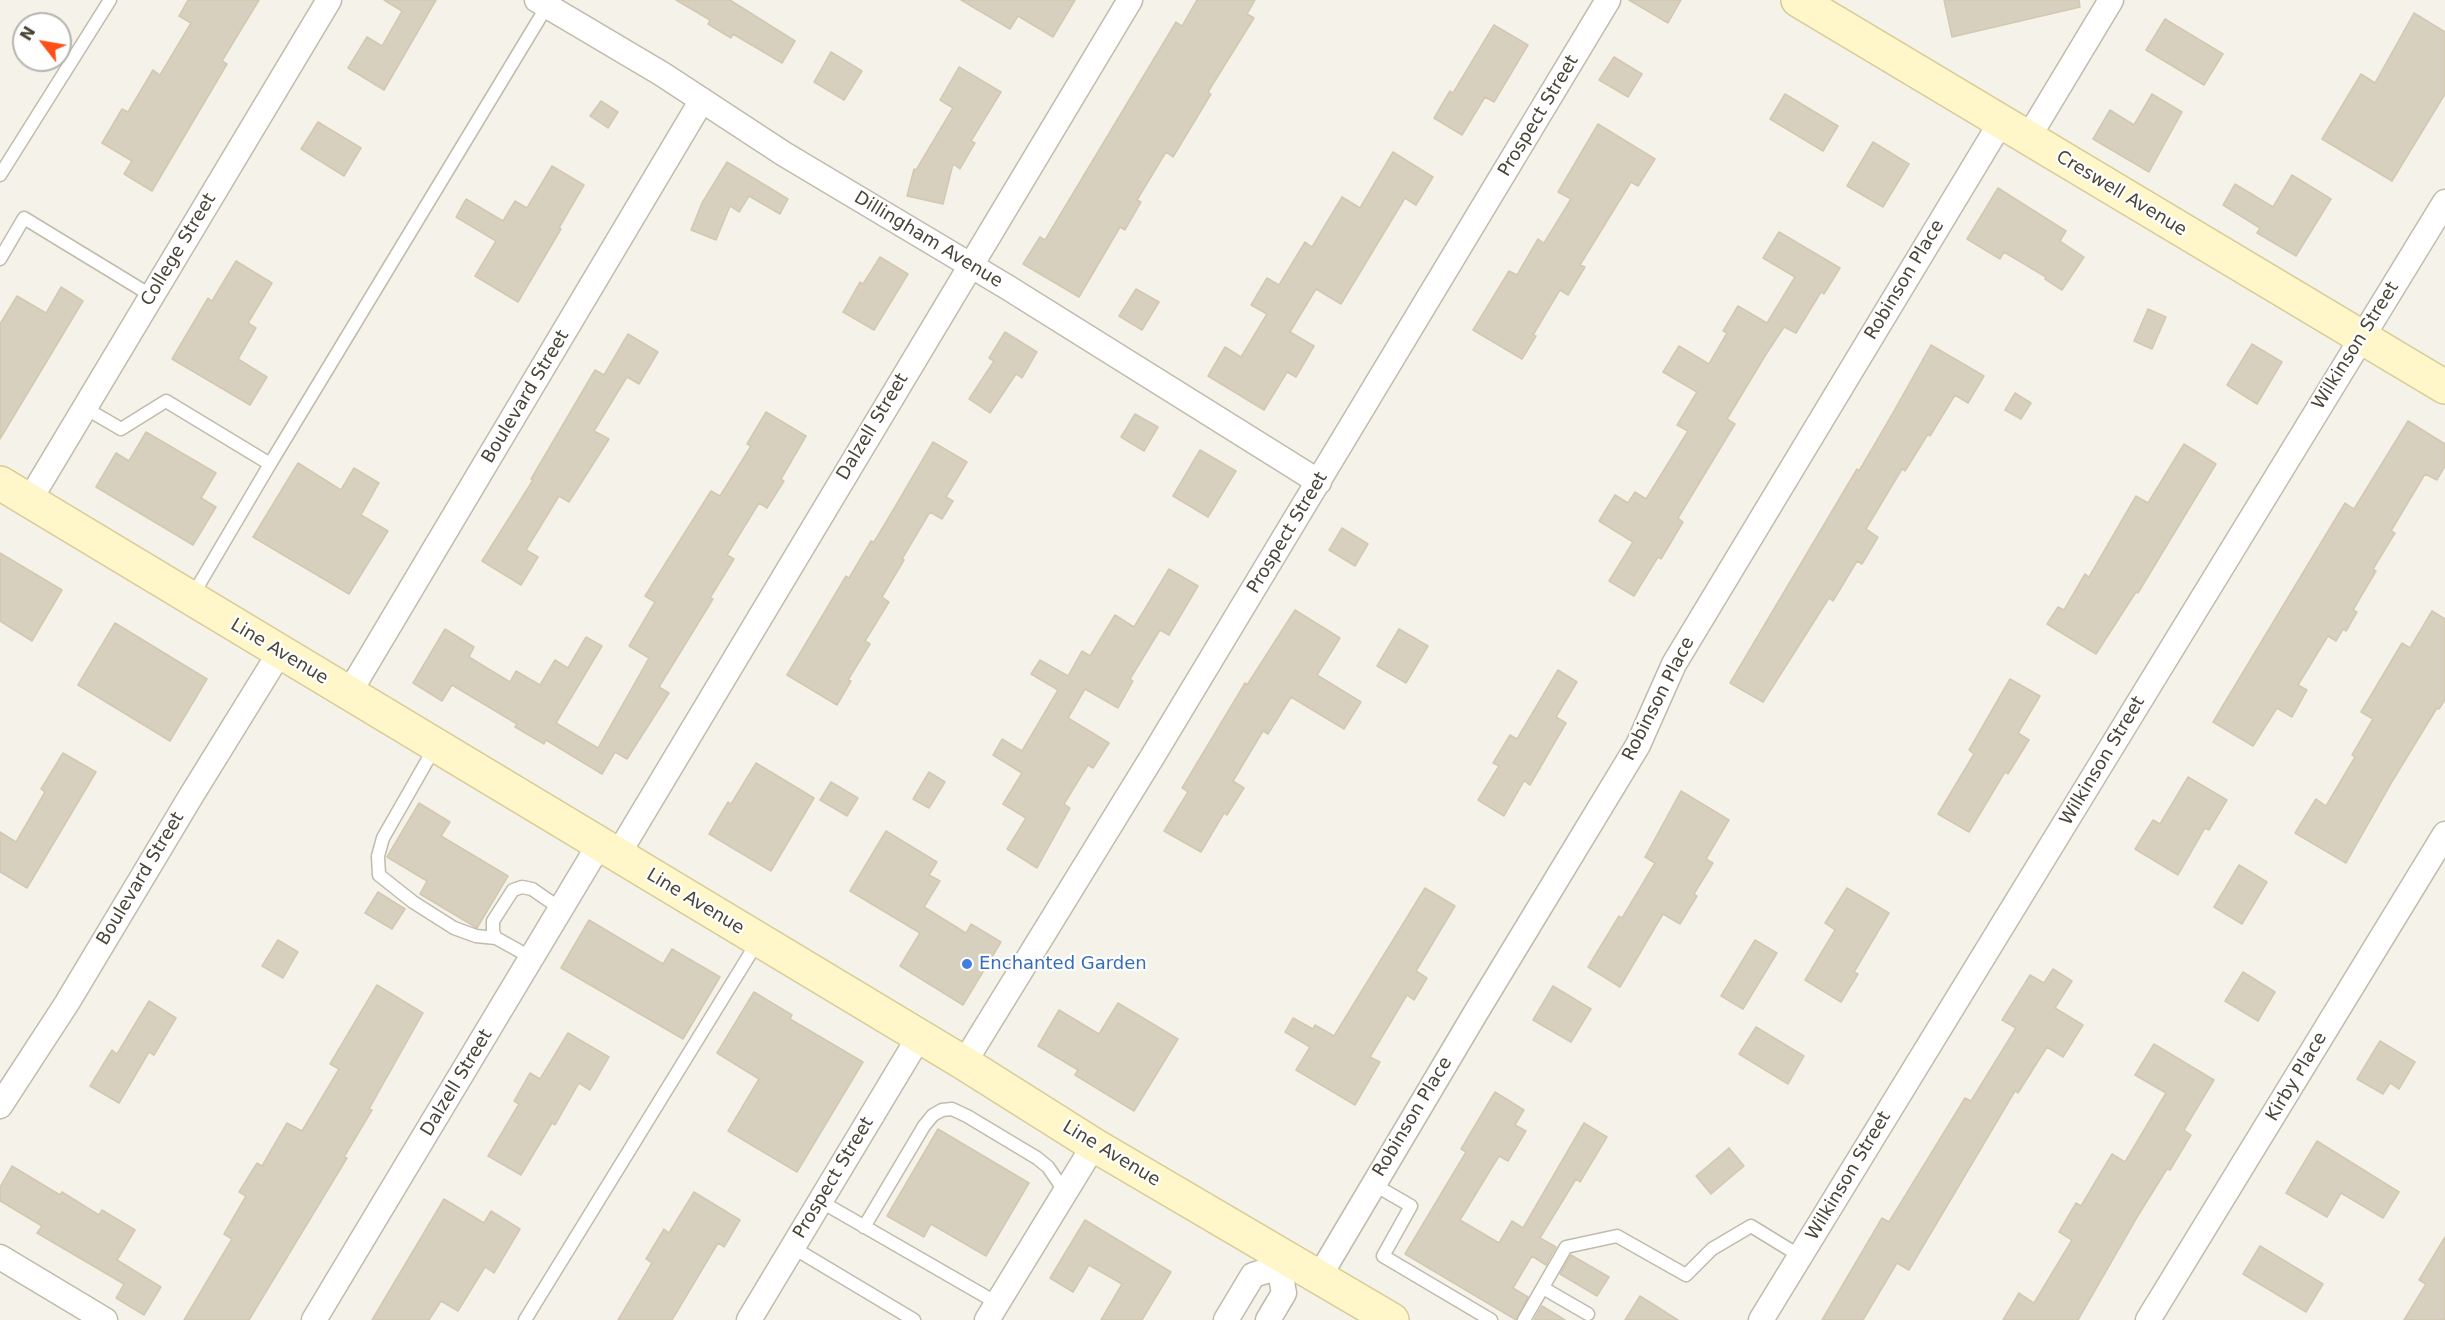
<!DOCTYPE html>
<html>
<head>
<meta charset="utf-8">
<style>
  body { margin:0 }
  #map { position:relative; width:2445px; height:1320px; overflow:hidden; background:#f5f2e9; font-family:"DejaVu Sans",sans-serif }
  canvas { display:block }
  .north { position:absolute; left:12px; top:12px; width:60px; height:60px; box-sizing:border-box; background:#fff; border:2px solid #b6b4af; border-radius:50%; rotate:301deg; font-size:16px; font-weight:700; line-height:24px; text-align:center; color:#494437 }
  .north::after { content:''; display:block; margin:auto; width:21px; height:27px; background:#ff4e16; clip-path:polygon(50% 0,100% 100%,50% 72%,0 100%) }
</style>
</head>
<body>
<div id="map">
<canvas width="2445" height="1320"></canvas>
<div class="north">N</div>
</div>
<script>
const context = document.querySelector('canvas').getContext('2d');
context.lineJoin = 'round';
function paint(path, color) { context.fillStyle = color; context.fill(path, 'evenodd'); }
const toPath = rows => new Path2D(rows.map(r => 'M' + r).join(''));
function trace(path, color, width, dash) { context.strokeStyle = color; context.lineWidth = width; context.lineCap = dash ? 'butt' : 'round'; context.setLineDash(dash || []); context.stroke(path); }
function drawText(font, color, halo, rows, align = 'center') {
  context.font = font + ' "DejaVu Sans",sans-serif'; context.lineWidth = 4.5; context.setLineDash([]); context.textBaseline = 'middle'; context.strokeStyle = halo; context.fillStyle = color; for (const [text, x, y, turn = 0] of rows) {
    context.save(); context.translate(x, y); context.rotate((+turn || 0) * Math.PI / 180); context.textAlign = isNaN(turn) ? turn : align; if (halo) context.strokeText(text, 0, 0); context.fillText(text, 0, 0); context.restore();
  }
}
const building = toPath([
  [188,0,259,0,222,61,227,64,152,191,124,174,132,161,102,143,122,109,128,112,153,70,160,75,191,23,179,16,188,0],
  [384,0,436,0,384,90,348,68,367,37,382,46,402,11,384,0],
  [676,0,730,0,795,41,782,63,733,34,731,38,708,24,710,20,676,0],
  [961,0,1075,0,1053,37,1018,16,1010,29,961,0],
  [1197,0,1255,0,1247,14,1254,18,1208,92,1211,94,1173,157,1166,152,1137,200,1141,202,1125,230,1120,227,1079,297,1023,264,1040,237,1045,240,1176,22,1182,26,1197,0],
  [1629,0,1681,0,1668,23,1629,0],
  [1944,0,2079,0,2080,7,1952,37,1944,0],
  [2414,13,2445,32,2445,94,2392,181,2322,139,2361,74,2375,83,2414,13],
  [2165,19,2223,54,2204,85,2146,50,2165,19],
  [1494,25,1528,45,1494,102,1485,97,1462,135,1434,118,1450,91,1453,93,1494,25],
  [831,52,862,71,844,100,814,82,831,52],
  [1614,57,1642,74,1628,97,1599,80,1614,57],
  [959,67,1001,92,971,141,975,143,960,169,953,164,943,204,907,196,914,169,916,170,953,108,940,100,959,67],
  [1785,94,1838,126,1823,151,1770,119,1785,94],
  [2152,94,2182,112,2149,172,2093,139,2110,110,2134,125,2152,94],
  [601,101,618,112,608,128,590,116,601,101],
  [318,122,361,148,344,176,301,149,318,122],
  [1598,124,1655,159,1638,186,1631,182,1580,265,1585,267,1568,295,1560,290,1533,335,1536,336,1522,359,1473,330,1509,271,1517,275,1538,239,1544,243,1571,199,1558,192,1598,124],
  [1873,142,1909,164,1883,207,1847,186,1873,142],
  [1393,152,1433,177,1416,205,1405,198,1341,304,1316,289,1290,332,1314,346,1296,377,1287,372,1264,410,1208,376,1225,347,1241,357,1267,314,1251,305,1267,278,1279,285,1305,242,1312,247,1342,197,1360,208,1393,152],
  [727,162,788,199,780,214,749,196,739,212,730,206,716,240,691,230,702,203,727,162],
  [552,166,584,185,559,228,561,229,518,302,475,276,496,241,456,217,466,199,503,221,515,201,527,208,552,166],
  [2292,175,2331,199,2296,256,2257,233,2260,228,2223,205,2235,184,2273,207,2292,175],
  [1998,188,2066,231,2060,241,2084,257,2062,290,2045,279,2046,277,2004,252,2000,259,1967,239,1998,188],
  [1779,232,1840,268,1824,294,1821,292,1796,333,1784,327,1765,356,1727,419,1735,424,1678,518,1683,522,1661,559,1658,557,1634,596,1609,581,1633,542,1599,521,1615,495,1628,503,1635,492,1646,499,1688,431,1677,425,1697,392,1663,372,1679,346,1709,364,1727,333,1723,331,1738,306,1767,323,1795,277,1763,258,1779,232],
  [880,257,908,274,874,330,843,312,860,282,863,284,880,257],
  [236,261,272,283,248,323,256,328,238,359,267,377,250,405,172,359,208,298,212,301,236,261],
  [61,287,83,301,0,439,0,324,17,296,46,313,61,287],
  [1136,289,1159,302,1142,330,1119,316,1136,289],
  [2148,309,2166,317,2152,349,2134,341,2148,309],
  [1005,332,1037,352,1022,378,1016,374,990,413,969,399,994,361,989,358,1005,332],
  [628,334,658,352,639,384,627,377,594,431,609,439,569,502,559,496,526,550,538,557,521,585,482,561,533,480,531,479,595,370,604,375,628,334],
  [2252,344,2282,362,2257,404,2227,385,2252,344],
  [1931,345,1984,376,1968,403,1955,395,1930,436,1928,434,1905,471,1902,469,1866,529,1878,537,1862,564,1857,561,1833,601,1829,598,1763,702,1730,683,1857,469,1859,471,1893,413,1931,345],
  [2015,393,2031,403,2021,419,2005,410,2015,393],
  [766,412,806,436,781,479,784,481,767,508,759,503,727,555,734,559,710,598,713,599,659,687,669,693,627,759,615,752,602,774,546,740,544,744,515,727,517,724,452,685,442,701,413,683,445,629,474,647,469,657,510,682,516,671,540,685,555,660,568,668,586,637,602,646,556,723,598,748,649,658,629,646,655,602,645,596,711,491,720,496,751,446,747,444,766,412],
  [1135,414,1158,427,1144,451,1121,437,1135,414],
  [2408,421,2445,444,2445,466,2437,480,2425,474,2391,531,2395,533,2373,569,2376,571,2353,610,2357,612,2346,631,2343,629,2336,641,2328,636,2298,685,2307,690,2292,717,2277,708,2253,746,2213,722,2345,503,2354,509,2408,421],
  [146,432,216,473,201,498,216,507,193,545,96,487,116,453,129,461,146,432],
  [933,442,967,462,946,497,953,501,942,519,930,512,902,559,904,560,882,597,889,602,865,641,870,644,848,680,851,681,837,705,787,675,846,576,849,578,871,541,874,542,892,512,933,442],
  [2184,444,2216,464,2138,593,2136,592,2096,654,2047,624,2058,607,2064,610,2085,574,2089,577,2136,496,2148,503,2184,444],
  [1200,450,1236,471,1208,517,1173,496,1200,450],
  [298,463,341,490,354,468,379,483,361,515,388,531,349,594,253,537,298,463],
  [1342,528,1368,544,1355,566,1329,550,1342,528],
  [0,553,62,590,32,641,0,621,0,553],
  [1169,569,1198,586,1169,635,1160,630,1130,679,1133,681,1118,708,1085,689,1068,718,1109,743,1093,768,1088,765,1064,804,1070,808,1037,868,1007,849,1026,818,1003,804,1022,773,993,755,1002,739,1022,751,1058,690,1031,674,1040,660,1068,676,1082,651,1090,656,1115,615,1134,627,1169,569],
  [1295,610,1340,638,1317,675,1361,702,1344,729,1291,697,1268,734,1263,731,1233,781,1244,788,1227,815,1224,813,1201,852,1164,831,1188,792,1182,788,1245,683,1247,685,1295,610],
  [2432,611,2445,619,2445,700,2439,709,2437,708,2393,780,2346,863,2295,833,2316,799,2326,806,2355,757,2352,755,2373,719,2361,712,2402,643,2410,648,2432,611],
  [115,623,207,679,170,741,78,685,115,623],
  [1399,629,1428,646,1406,683,1377,666,1399,629],
  [1558,670,1577,682,1556,717,1566,723,1530,785,1524,781,1504,816,1478,800,1499,766,1493,763,1510,735,1517,739,1558,670],
  [2010,679,2040,696,2018,733,2029,740,2008,774,2005,772,1969,832,1938,814,1974,754,1969,750,2010,679],
  [63,753,96,772,27,888,0,872,0,832,16,842,45,792,41,789,63,753],
  [756,763,814,798,771,871,709,834,728,802,731,804,756,763],
  [929,772,945,782,929,808,913,799,929,772],
  [2188,777,2227,800,2209,830,2205,828,2178,875,2135,849,2153,820,2160,824,2188,777],
  [831,782,858,798,847,816,820,800,831,782],
  [1681,791,1729,820,1706,859,1713,863,1694,894,1697,896,1680,924,1663,914,1620,987,1588,967,1619,916,1622,918,1655,863,1645,857,1681,791],
  [419,803,450,822,441,836,508,876,477,928,420,894,427,881,387,857,419,803],
  [886,831,937,862,929,875,940,881,924,907,966,933,971,924,1001,942,963,1005,900,966,920,933,850,891,886,831],
  [2239,865,2267,882,2242,924,2214,907,2239,865],
  [1425,888,1455,906,1416,971,1427,978,1414,1000,1407,995,1370,1057,1380,1062,1355,1105,1296,1070,1310,1047,1285,1032,1293,1018,1313,1029,1315,1025,1334,1036,1425,888],
  [1847,888,1889,913,1854,972,1858,974,1841,1002,1805,980,1835,930,1825,923,1847,888],
  [378,892,405,909,392,929,365,913,378,892],
  [589,920,663,964,672,949,720,977,683,1039,561,968,589,920],
  [278,940,298,952,283,978,262,966,278,940],
  [1755,940,1777,953,1743,1009,1721,996,1755,940],
  [2053,969,2072,981,2055,1008,2083,1025,2063,1057,2047,1047,2018,1093,2015,1091,1909,1270,1897,1263,1863,1320,1822,1320,1882,1218,1889,1222,1965,1098,1971,1101,2016,1028,2002,1020,2030,975,2044,983,2053,969],
  [2243,972,2275,992,2258,1021,2225,1001,2243,972],
  [377,985,423,1013,369,1109,372,1110,344,1157,347,1158,249,1320,184,1320,232,1239,224,1234,246,1196,239,1192,257,1163,262,1166,287,1123,302,1131,339,1069,330,1064,377,985],
  [1553,986,1591,1009,1571,1042,1533,1020,1553,986],
  [754,992,792,1015,790,1019,863,1062,797,1172,728,1131,759,1079,717,1053,754,992],
  [149,1001,176,1018,154,1055,149,1052,119,1103,90,1086,112,1050,117,1054,149,1001],
  [1118,1003,1178,1039,1134,1111,1075,1075,1078,1070,1038,1046,1059,1010,1099,1034,1118,1003],
  [1756,1027,1804,1056,1788,1084,1739,1054,1756,1027],
  [568,1033,609,1057,590,1090,579,1083,555,1125,552,1123,521,1175,488,1156,519,1104,514,1101,530,1073,540,1079,568,1033],
  [2380,1041,2415,1062,2399,1089,2390,1083,2383,1094,2357,1079,2380,1041],
  [2154,1044,2214,1080,2184,1130,2191,1135,2170,1170,2167,1169,2139,1214,2078,1320,2003,1320,2019,1293,2034,1303,2072,1240,2059,1232,2076,1203,2081,1206,2112,1154,2125,1162,2166,1093,2135,1075,2154,1044],
  [1495,1092,1524,1110,1515,1125,1526,1131,1508,1161,1499,1156,1460,1220,1499,1243,1512,1221,1523,1228,1584,1123,1607,1137,1580,1182,1576,1179,1540,1238,1556,1247,1546,1265,1532,1256,1513,1288,1528,1297,1516,1320,1405,1254,1466,1152,1461,1149,1495,1092],
  [938,1129,1029,1183,986,1256,931,1224,924,1237,887,1216,938,1129],
  [2317,1141,2399,1192,2383,1218,2341,1193,2327,1217,2286,1193,2317,1141],
  [1729,1148,1744,1166,1711,1194,1696,1176,1729,1148],
  [12,1166,60,1195,62,1192,99,1215,102,1210,135,1230,117,1260,161,1287,144,1315,116,1298,124,1284,37,1233,42,1226,0,1201,0,1187,12,1166],
  [694,1192,740,1220,724,1247,718,1243,672,1320,618,1320,652,1263,646,1259,664,1229,669,1233,694,1192],
  [444,1199,484,1223,491,1211,520,1229,494,1273,485,1267,458,1311,441,1301,429,1320,372,1320,444,1199],
  [1085,1220,1171,1272,1142,1320,1101,1320,1122,1284,1089,1265,1073,1292,1050,1278,1085,1220],
  [2445,1237,2445,1320,2404,1320,2426,1284,2419,1280,2445,1237],
  [2260,1246,2323,1284,2306,1312,2243,1274,2260,1246],
  [1571,1255,1609,1277,1597,1296,1560,1274,1571,1255],
  [1640,1296,1678,1320,1625,1320,1640,1296],
  [1542,1306,1565,1320,1534,1320,1542,1306]
]);
paint(building, '#d7d0be');
trace(building, '#d3c8b0', 1.5);
const lane = toPath([
  [0,175,110,0],
  [0,259,24,218,152,296],
  [85,408,121,429,166,401,270,464,191,598],
  [270,464,547,6],
  [435,747,383,838,378,856,379,875,413,902,454,928,476,936,496,938],
  [532,958,496,938,493,932,493,921,513,890,522,887,532,889,561,909],
  [1373,1184,1411,1206,1383,1256,1491,1320],
  [820,1201,997,1303],
  [864,1227,924,1126,933,1115,942,1110,952,1109,967,1116,1037,1158,1048,1167,1065,1192],
  [792,1247,914,1320],
  [1543,1288,1588,1314],
  [525,1320,758,941],
  [1524,1320,1566,1247,1617,1236,1686,1275,1712,1249,1751,1226,1800,1256]
]);
const street = toPath([
  [537,0,662,74,784,154,1007,287,1319,482],
  [2028,138,2111,0],
  [29,501,329,0],
  [349,693,702,100],
  [617,856,1130,0],
  [964,1063,1154,754,1608,0],
  [0,1106,67,1003,191,796,280,652],
  [0,1257,105,1320],
  [1319,1277,1475,1014,1638,745,1674,664,2001,122],
  [314,1320,599,845],
  [749,1320,919,1037],
  [987,1320,1094,1145],
  [1226,1320,1253,1275,1279,1267,1286,1257],
  [1268,1320,1284,1293,1279,1267],
  [1761,1320,2445,202],
  [2148,1320,2445,834]
]);
const secondary = toPath([
  [1798,0,2445,387],
  [0,483,964,1063,1094,1145,1392,1320]
]);
trace(lane, '#c1bbab', 15);
trace(street, '#c1bbab', 27);
trace(secondary, '#d7cc97', 36);
trace(lane, '#fff', 12);
trace(street, '#fff', 24);
trace(secondary, '#fff7c9', 33);
for (const [x, y, r, color] of [
  [967,964,6,"#3f7fe0"]
]) { const dot = new Path2D(); dot.arc(x, y, r, 0, 2 * Math.PI); context.fillStyle = color; context.fill(dot); trace(dot, '#fff', 2); }
drawText('18px', '#494437', '#fff', [
  ["Prospect Street",1539,116,-59],
  ["Creswell Avenue",2121,194,31],
  ["Dillingham Avenue",928,240,31],
  ["College Street",179,250,-59],
  ["Robinson Place",1905,280,-59],
  ["Wilkinson Street",2356,346,-58],
  ["Boulevard Street",526,397,-59],
  ["Dalzell Street",873,427,-59],
  ["Prospect Street",1288,533,-59],
  ["Line Avenue",279,652,31],
  ["Robinson Place",1659,699,-63],
  ["Wilkinson Street",2103,761,-59],
  ["Boulevard Street",141,879,-59],
  ["Line Avenue",695,902,31],
  ["Kirby Place",2297,1077,-59],
  ["Dalzell Street",457,1083,-59],
  ["Robinson Place",1413,1117,-59],
  ["Line Avenue",1111,1154,31],
  ["Wilkinson Street",1849,1176,-59],
  ["Prospect Street",834,1178,-59]
]);
drawText('18px', '#366cbe', '#fff', [
  ["Enchanted Garden",979,964]
], 'left');
</script>
</body>
</html>
